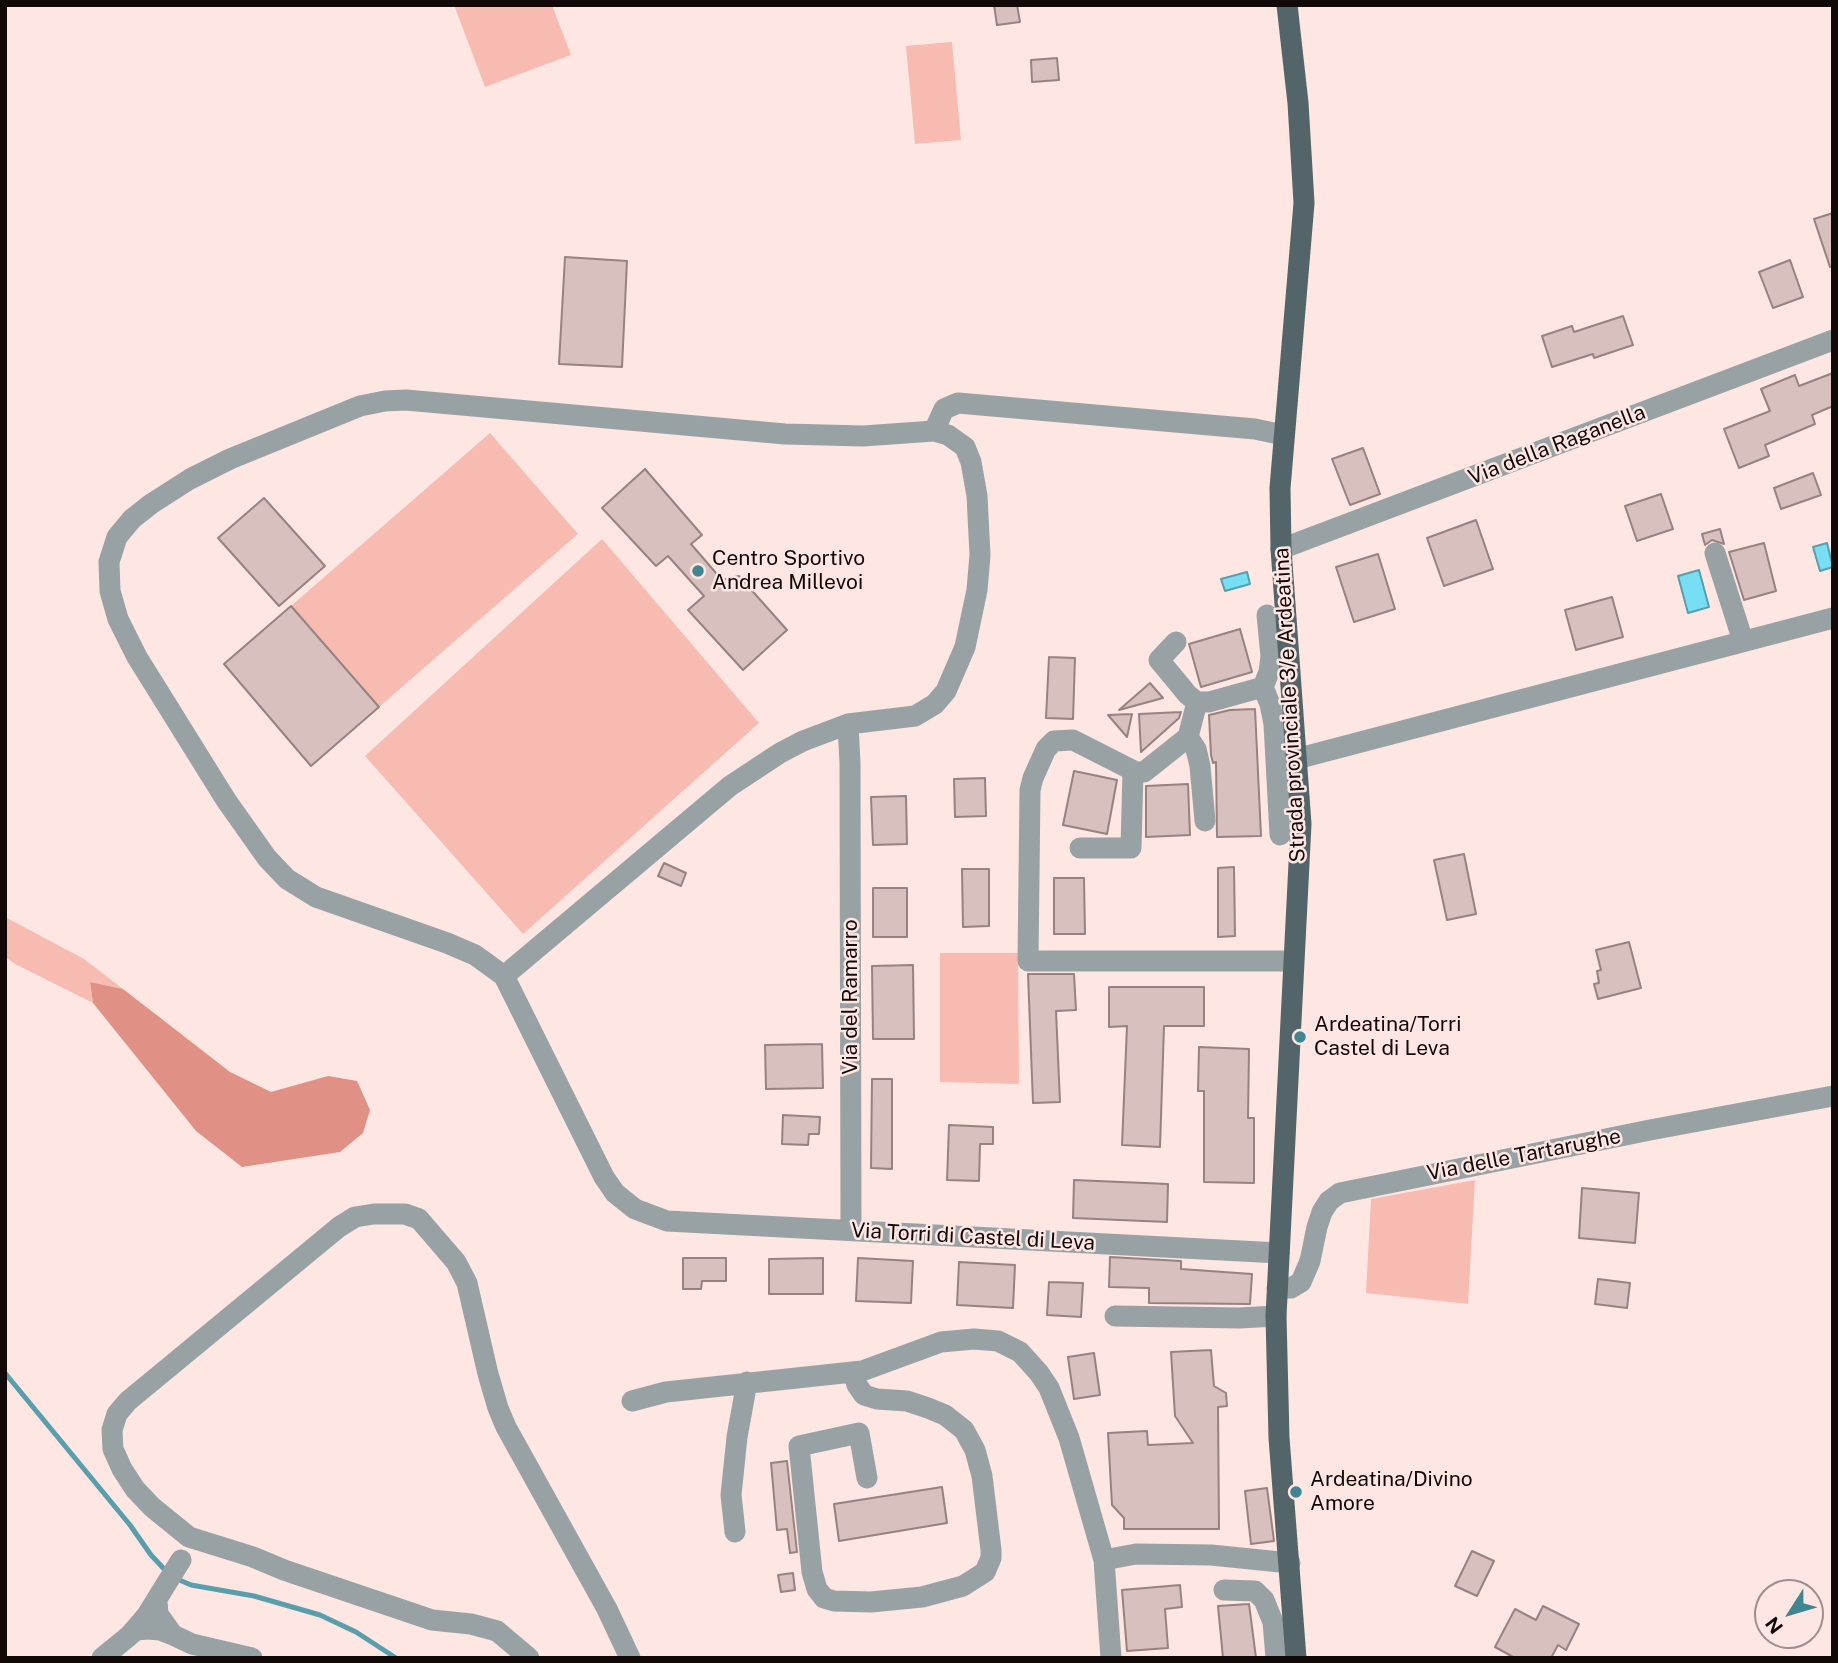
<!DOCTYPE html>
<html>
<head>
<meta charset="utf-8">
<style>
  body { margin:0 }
  #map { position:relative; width:1838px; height:1663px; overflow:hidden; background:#fee6e2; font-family:"Public Sans",sans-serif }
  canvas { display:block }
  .frame { position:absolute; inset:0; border:7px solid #110908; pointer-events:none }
  .north { position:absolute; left:1754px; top:1579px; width:70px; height:70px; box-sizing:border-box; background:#fee6e2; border:2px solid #9f8e8b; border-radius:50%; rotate:233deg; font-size:19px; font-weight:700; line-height:28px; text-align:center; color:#110908 }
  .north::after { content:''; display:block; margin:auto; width:24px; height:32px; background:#408592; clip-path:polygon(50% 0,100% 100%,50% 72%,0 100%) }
</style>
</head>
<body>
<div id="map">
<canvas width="1838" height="1663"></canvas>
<div class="frame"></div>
<div class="north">N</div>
</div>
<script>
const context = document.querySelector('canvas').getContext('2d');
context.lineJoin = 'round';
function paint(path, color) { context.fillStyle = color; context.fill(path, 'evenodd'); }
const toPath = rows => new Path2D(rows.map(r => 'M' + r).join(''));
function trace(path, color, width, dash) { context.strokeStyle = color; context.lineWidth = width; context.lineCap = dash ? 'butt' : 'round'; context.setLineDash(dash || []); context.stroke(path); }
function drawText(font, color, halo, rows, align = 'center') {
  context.font = font + ' "Public Sans",sans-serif'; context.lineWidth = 5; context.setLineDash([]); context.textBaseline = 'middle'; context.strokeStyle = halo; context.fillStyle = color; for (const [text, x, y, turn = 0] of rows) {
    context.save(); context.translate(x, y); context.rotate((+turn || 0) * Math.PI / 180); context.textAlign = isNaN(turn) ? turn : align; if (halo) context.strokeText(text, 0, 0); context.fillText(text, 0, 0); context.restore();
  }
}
paint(toPath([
  [454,5,552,5,571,55,485,87],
  [952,42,961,140,915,144,906,46],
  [490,433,578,534,379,707,291,606],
  [602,539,759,723,523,934,365,756],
  [5,917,84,959,123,989,90,982,93,1003,17,965,5,957],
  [940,953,1018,953,1019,1084,940,1082],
  [1475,1180,1468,1304,1366,1293,1371,1199]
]), '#f8bbb1');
paint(toPath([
  [90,982,123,989,230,1072,271,1092,328,1076,357,1081,370,1110,363,1133,340,1152,242,1167,196,1131,93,1003]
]), '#e09084');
const water = toPath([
  [1827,543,1833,567,1820,571,1813,547,1827,543],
  [1699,570,1709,607,1688,613,1678,576,1699,570],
  [1247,572,1250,584,1225,591,1221,579,1247,572]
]);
paint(water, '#77def3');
trace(water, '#589eac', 2);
trace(toPath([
  [5,1373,130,1525,151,1555,166,1571],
  [177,1579,191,1585,254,1596,320,1615,356,1632,396,1658]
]), '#589eac', 5);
const building = toPath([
  [994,5,1017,5,1020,22,997,25,994,5],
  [1057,58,1059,80,1032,82,1031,60,1057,58],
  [1833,213,1833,266,1830,267,1814,219,1833,213],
  [565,257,627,261,622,367,559,364,565,257],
  [1790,260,1803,297,1773,308,1759,272,1790,260],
  [1623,316,1633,345,1594,358,1593,354,1552,367,1542,336,1572,326,1574,332,1623,316],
  [1833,373,1833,406,1812,415,1815,424,1765,445,1769,456,1739,468,1724,429,1770,411,1761,389,1795,375,1799,386,1833,373],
  [1363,448,1380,494,1350,505,1332,459,1363,448],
  [645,469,702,535,691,544,722,580,739,576,787,630,743,670,688,610,704,596,668,556,656,566,602,508,645,469],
  [1813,473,1821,495,1781,509,1774,488,1813,473],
  [1661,494,1673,529,1637,541,1625,506,1661,494],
  [264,498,325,566,279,606,218,538,264,498],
  [1476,520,1493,569,1444,586,1427,538,1476,520],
  [1720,529,1724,544,1712,540,1705,545,1702,534,1720,529],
  [1764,543,1776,591,1744,600,1729,552,1764,543],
  [1378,554,1395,609,1354,622,1336,567,1378,554],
  [1612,597,1623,637,1576,650,1565,610,1612,597],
  [291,606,379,707,311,766,224,664,291,606],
  [1240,629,1252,672,1201,687,1189,644,1240,629],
  [1049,657,1075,658,1073,719,1046,718,1049,657],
  [1150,683,1163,698,1119,710,1150,683],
  [1255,709,1261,836,1217,837,1216,762,1213,763,1211,755,1209,715,1230,710,1255,709],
  [1181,712,1179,718,1141,752,1139,714,1181,712],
  [1132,714,1127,737,1108,715,1132,714],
  [1074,771,1117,780,1107,834,1063,825,1074,771],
  [985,778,986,816,955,817,954,779,985,778],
  [1188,784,1190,835,1146,837,1146,786,1188,784],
  [906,796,907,844,873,845,871,797,906,796],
  [1464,854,1476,914,1447,920,1434,860,1464,854],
  [664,863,686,873,681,886,658,876,664,863],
  [1234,867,1235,936,1218,937,1218,868,1234,867],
  [962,869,989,869,989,926,963,927,962,869],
  [1054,878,1084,878,1085,934,1054,934,1054,878],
  [873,888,907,888,907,937,873,937,873,888],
  [1629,942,1641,988,1598,999,1594,984,1599,983,1597,971,1601,970,1596,950,1629,942],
  [913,965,914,1039,873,1039,872,966,913,965],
  [1028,974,1074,974,1076,1010,1056,1011,1060,1102,1033,1103,1028,974],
  [1109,987,1204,987,1204,1026,1164,1026,1160,1147,1122,1145,1127,1026,1109,1027,1109,987],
  [822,1044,823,1088,766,1089,765,1045,822,1044],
  [1199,1047,1249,1049,1248,1118,1254,1118,1254,1183,1204,1182,1204,1091,1198,1091,1199,1047],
  [872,1079,892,1079,892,1169,871,1168,872,1079],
  [783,1115,820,1117,819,1134,809,1134,808,1145,782,1144,783,1115],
  [949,1125,993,1127,993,1144,980,1144,979,1181,947,1180,949,1125],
  [1074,1180,1168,1184,1167,1222,1073,1218,1074,1180],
  [1582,1188,1639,1193,1635,1243,1579,1238,1582,1188],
  [1110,1257,1181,1261,1181,1269,1252,1274,1250,1304,1149,1303,1149,1288,1109,1287,1110,1257],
  [683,1258,726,1258,726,1281,702,1281,701,1289,683,1289,683,1258],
  [823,1258,823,1294,769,1294,769,1259,823,1258],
  [858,1258,913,1261,911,1303,856,1301,858,1258],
  [959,1262,1015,1265,1013,1308,957,1305,959,1262],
  [1598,1279,1630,1283,1627,1308,1595,1304,1598,1279],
  [1049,1282,1083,1283,1081,1317,1047,1315,1049,1282],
  [1211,1350,1214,1386,1226,1393,1227,1406,1218,1407,1219,1529,1124,1529,1124,1518,1112,1505,1108,1433,1147,1431,1148,1445,1193,1443,1175,1416,1171,1352,1211,1350],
  [1094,1353,1100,1395,1074,1399,1068,1357,1094,1353],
  [787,1461,797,1552,790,1553,787,1529,777,1530,771,1463,787,1461],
  [942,1487,947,1523,839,1541,834,1504,942,1487],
  [1267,1488,1274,1541,1251,1544,1245,1491,1267,1488],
  [1472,1551,1494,1561,1477,1596,1455,1586,1472,1551],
  [793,1573,795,1590,781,1592,778,1575,793,1573],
  [1180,1585,1182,1607,1165,1609,1168,1648,1127,1651,1122,1590,1180,1585],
  [1249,1604,1256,1658,1223,1658,1218,1606,1249,1604],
  [1543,1606,1579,1624,1566,1650,1558,1645,1551,1658,1515,1658,1495,1647,1515,1609,1536,1620,1543,1606]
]);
paint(building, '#d7c0bd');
trace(building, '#97827f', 2);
trace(toPath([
  [934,431,944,409,958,403,1255,429,1283,435],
  [1281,549,1833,340],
  [1715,553,1743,641],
  [1176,642,1159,660,1188,695,1197,702],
  [1263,687,1269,672,1271,656,1267,615],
  [848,724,850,763,851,1230],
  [1188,737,1196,749,1200,766,1205,821],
  [1296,759,1833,618],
  [1280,835,1274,724,1270,704,1263,687,1209,702,1197,702,1188,737,1144,772,1136,772,1073,740,1054,741,1046,749,1033,778,1030,790,1028,961,1293,961],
  [1080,848,1131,848,1133,771],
  [504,976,730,786,780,753,803,741,848,724,915,716,935,704,946,691,965,647,977,590,980,555,977,496,971,462,965,447,948,435,934,431,863,436,785,434,406,400,385,401,360,406,230,459,190,479,151,504,132,519,117,537,109,562,110,591,118,619,137,657,226,800,267,858,287,879,316,897,447,943,475,955,504,976,604,1177,615,1193,635,1209,667,1221,1279,1253],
  [1277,1288,1291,1288,1301,1282,1310,1261,1317,1227,1322,1212,1329,1201,1340,1193,1650,1130,1833,1096],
  [1115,1316,1239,1318,1276,1316],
  [853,1372,857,1385,864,1395,877,1399,907,1401,928,1408,945,1415,964,1430,975,1450,982,1476,991,1550,991,1558,985,1572,963,1586,922,1597,871,1602,834,1601,824,1598,817,1589,812,1572,799,1446,859,1433,867,1478],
  [632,1401,666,1392,862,1371,941,1342,974,1339,998,1341,1020,1352,1039,1373,1049,1388,1069,1438,1104,1560],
  [735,1532,731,1495,737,1437,747,1382],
  [1224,1590,1255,1591,1264,1600,1273,1622,1276,1658],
  [173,1635,192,1644,252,1658],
  [129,1636,136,1630,148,1629,160,1630,173,1635,158,1614,157,1602],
  [102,1658,129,1636,147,1615,181,1560],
  [529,1658,497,1631,471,1624,432,1620,284,1570,253,1557,189,1537,152,1507,135,1489,122,1469,113,1449,112,1430,117,1414,128,1401,339,1227,355,1217,374,1214,405,1214,419,1219,456,1262,467,1283,488,1374,498,1408,506,1427,607,1609,630,1658],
  [1111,1658,1104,1560,1136,1554,1211,1555,1290,1563]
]), '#98a2a5', 21);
trace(toPath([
  [1287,5,1298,103,1304,203,1280,488,1281,549,1301,824,1276,1316,1279,1438,1296,1658]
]), '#546569', 21);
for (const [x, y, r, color] of [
  [698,571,7,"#408592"],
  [1300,1037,7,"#408592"],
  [1296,1492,7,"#408592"]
]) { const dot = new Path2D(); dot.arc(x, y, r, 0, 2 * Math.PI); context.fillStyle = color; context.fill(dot); trace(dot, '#fee6e2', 2.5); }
drawText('21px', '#110908', '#fee6e2', [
  ["Via della Raganella",1557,445,-21],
  ["Strada provinciale 3/e Ardeatina",1290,705,-93],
  ["Via del Ramarro",851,997,-90],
  ["Via delle Tartarughe",1524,1155,-11],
  ["Via Torri di Castel di Leva",973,1237,3]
]);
drawText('21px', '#110908', '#fee6e2', [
  ["Centro Sportivo",712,559],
  ["Andrea Millevoi",712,583],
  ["Ardeatina/Torri",1314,1025],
  ["Castel di Leva",1314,1049],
  ["Ardeatina/Divino",1310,1480],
  ["Amore",1310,1504]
], 'left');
</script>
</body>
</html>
